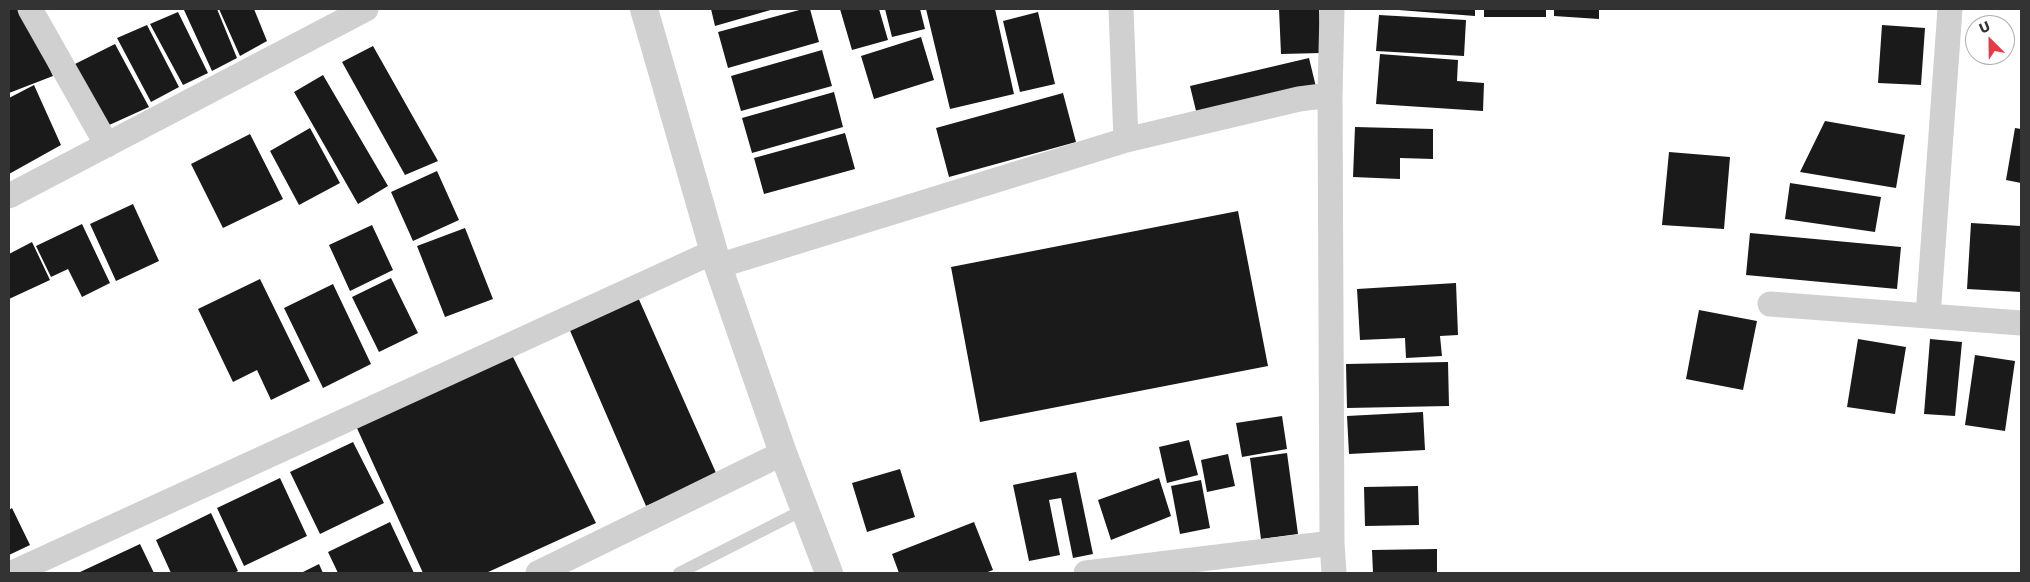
<!DOCTYPE html>
<html>
<head>
<meta charset="utf-8">
<style>
  body { margin:0 }
  #map { position:relative; width:2030px; height:582px; overflow:hidden; background:#fff; font-family:"Golos Text",sans-serif }
  canvas { display:block }
  .frame { position:absolute; inset:0; border:10px solid #333; pointer-events:none }
  .north { position:absolute; left:1965px; top:15px; width:50px; height:50px; box-sizing:border-box; background:#fff; border:1px solid #adadad; border-radius:50%; rotate:337deg; font-size:14px; font-weight:700; line-height:20px; text-align:center; color:#333 }
  .north::after { content:''; display:block; margin:auto; width:18px; height:22px; background:#e63946; clip-path:polygon(50% 0,100% 100%,50% 72%,0 100%) }
</style>
</head>
<body>
<div id="map">
<canvas width="2030" height="582"></canvas>
<div class="frame"></div>
<div class="north">U</div>
</div>
<script>
const context = document.querySelector('canvas').getContext('2d');
context.lineJoin = 'round';
function paint(path, color) { context.fillStyle = color; context.fill(path, 'evenodd'); }
const toPath = rows => new Path2D(rows.map(r => 'M' + r).join(''));
function trace(path, color, width, dash) { context.strokeStyle = color; context.lineWidth = width; context.lineCap = dash ? 'butt' : 'round'; context.setLineDash(dash || []); context.stroke(path); }
paint(toPath([
  [9,9,22,9,53,76,9,93],
  [217,9,237,58,212,71,184,10],
  [219,9,254,9,267,41,240,56],
  [711,9,774,9,715,26],
  [803,9,810,9,819,42,728,68,718,32],
  [840,9,879,9,888,40,852,50],
  [885,9,920,9,925,29,892,37],
  [926,9,995,9,1014,94,950,109],
  [1279,9,1319,9,1321,53,1281,54],
  [1386,9,1475,9,1475,16],
  [1484,9,1546,9,1546,17,1484,17],
  [1554,9,1599,9,1599,19,1554,16],
  [178,12,208,73,183,85,150,24],
  [1038,12,1055,84,1020,92,1003,21],
  [1379,15,1466,20,1464,56,1376,51],
  [147,25,179,87,151,102,117,38],
  [1882,25,1925,28,1921,85,1878,83],
  [921,37,934,80,874,99,861,56],
  [115,44,149,107,107,126,73,65],
  [373,46,438,161,405,175,342,62],
  [822,50,832,86,741,111,731,76],
  [1380,54,1458,60,1457,81,1484,83,1483,111,1376,104],
  [1309,58,1316,87,1197,115,1190,86],
  [323,75,388,186,358,204,294,92],
  [34,85,61,145,9,174,9,98],
  [834,92,843,127,752,153,742,118],
  [1063,93,1076,142,949,177,936,128],
  [1825,121,1905,135,1896,188,1800,172],
  [1355,127,1433,129,1433,159,1400,158,1400,179,1353,177],
  [310,128,340,183,299,205,270,151],
  [2015,128,2021,129,2021,183,2006,180],
  [845,133,855,169,764,194,754,158],
  [250,134,283,199,223,228,191,164],
  [1669,152,1730,157,1724,229,1662,225],
  [437,171,459,220,413,241,391,192],
  [1790,183,1881,197,1875,232,1785,219],
  [133,204,159,261,116,281,90,224],
  [1238,211,1268,366,980,422,951,267],
  [1971,223,2021,226,2021,292,1967,289],
  [82,224,110,283,82,297,68,269,51,277,36,246],
  [372,225,393,270,350,291,329,245],
  [465,228,493,299,445,317,417,246],
  [1750,233,1901,247,1897,289,1746,275],
  [32,242,50,280,9,299,9,254],
  [391,278,418,333,379,352,352,297],
  [260,279,310,381,271,400,257,370,233,382,198,309],
  [1456,283,1458,335,1440,336,1442,356,1406,358,1405,338,1360,340,1357,289],
  [333,284,371,364,323,388,284,308],
  [637,295,717,475,646,506,568,326],
  [1699,310,1757,321,1743,390,1686,379],
  [1858,339,1906,347,1895,414,1847,407],
  [1930,339,1962,342,1955,416,1924,414],
  [512,355,596,523,486,573,423,573,356,426],
  [1975,355,2015,361,2005,431,1965,425],
  [1448,362,1449,406,1347,408,1346,364],
  [1423,412,1425,450,1349,454,1347,416],
  [1282,416,1287,449,1242,457,1236,423],
  [1189,440,1198,475,1167,483,1159,447],
  [353,442,384,503,320,534,290,472],
  [1287,453,1298,534,1261,539,1250,458],
  [1228,454,1235,486,1207,492,1201,460],
  [900,469,915,517,867,532,852,483],
  [1076,472,1093,554,1073,558,1061,498,1049,500,1060,555,1029,561,1013,485],
  [280,478,307,536,244,566,217,508],
  [1159,478,1171,516,1111,540,1098,500],
  [1201,480,1210,528,1180,534,1171,486],
  [1418,486,1419,525,1365,526,1364,487],
  [12,508,30,545,9,555,9,510],
  [211,513,238,571,234,573,171,573,156,540],
  [390,522,414,573,338,573,328,552],
  [974,522,993,570,985,573,899,573,892,554],
  [140,544,154,573,78,573],
  [1437,549,1437,573,1373,573,1372,550],
  [319,564,323,573,301,573]
]), '#1a1a1a');
trace(toPath([
  [679,573,805,509]
]), '#d0d0d0', 12);
trace(toPath([
  [30,9,107,145],
  [1121,9,1126,140],
  [1332,9,1330,95,1332,543,1334,573],
  [9,196,366,9],
  [718,266,1126,140,1299,99,1330,95],
  [1770,304,2021,323],
  [1928,316,1950,9],
  [12,573,713,252],
  [538,573,783,453],
  [1086,573,1332,543]
]), '#d0d0d0', 25);
trace(toPath([
  [644,9,718,266,783,453,829,573]
]), '#d0d0d0', 28);
</script>
</body>
</html>
